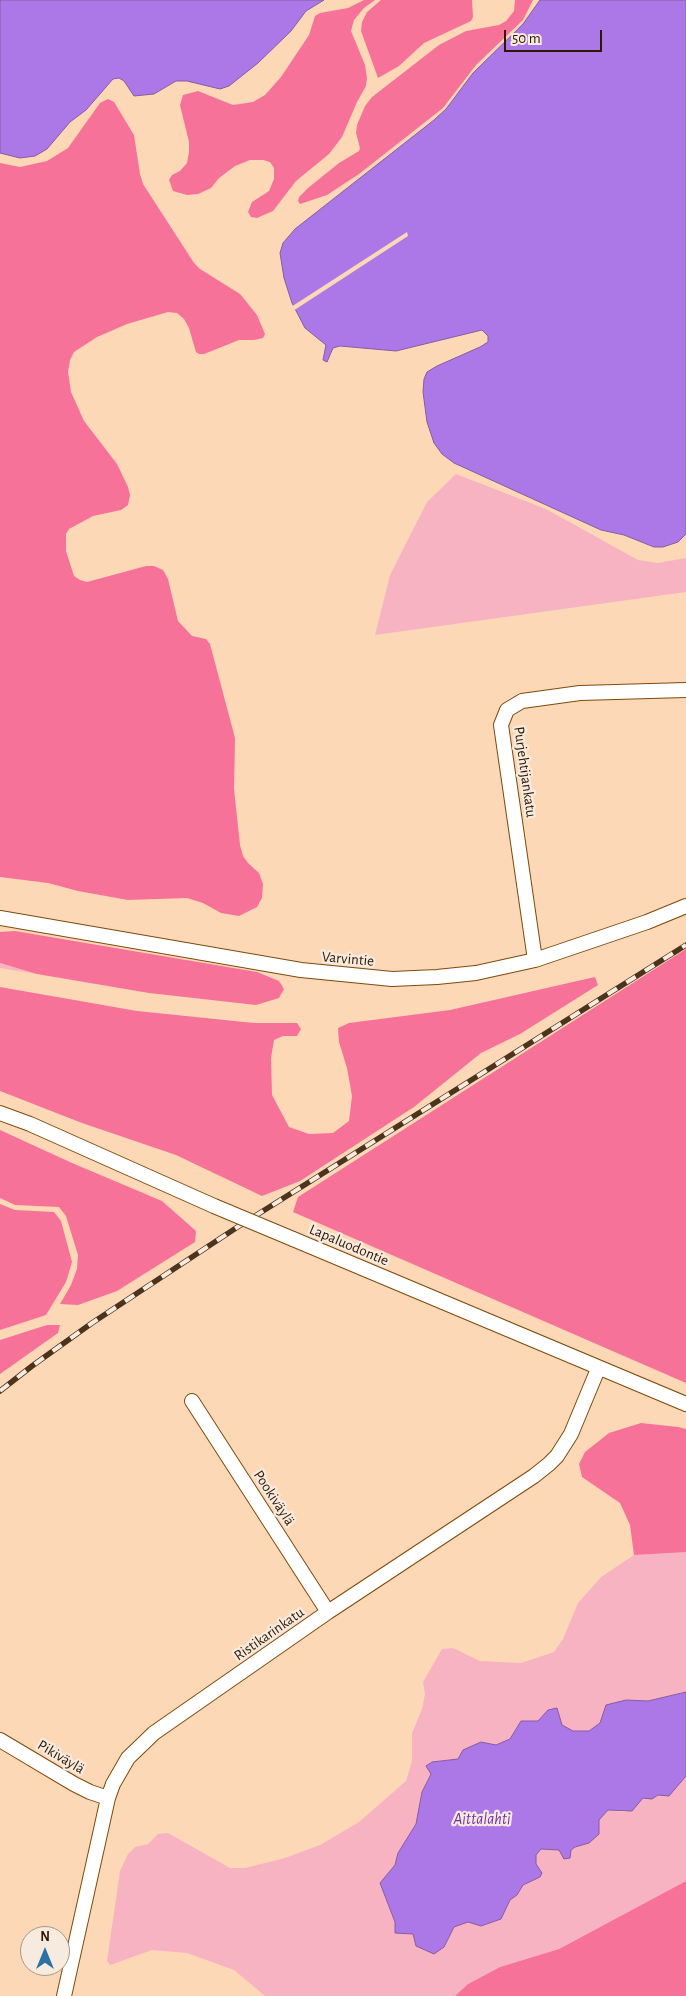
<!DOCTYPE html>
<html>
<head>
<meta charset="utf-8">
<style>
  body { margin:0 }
  #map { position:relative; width:686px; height:1996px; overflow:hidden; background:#fdd8b7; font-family:"Alegreya Sans",sans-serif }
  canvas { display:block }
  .north { position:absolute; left:20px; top:1926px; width:50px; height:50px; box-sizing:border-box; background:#f7ebe0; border:1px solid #a79787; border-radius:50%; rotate:0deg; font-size:14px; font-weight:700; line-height:20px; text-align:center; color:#2e1802 }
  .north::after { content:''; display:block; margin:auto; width:18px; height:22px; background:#2a72a6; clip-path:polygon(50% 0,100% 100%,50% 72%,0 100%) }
  .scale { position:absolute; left:504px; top:30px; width:98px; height:22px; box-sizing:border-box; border:2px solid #2e1802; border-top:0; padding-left:6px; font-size:15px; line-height:18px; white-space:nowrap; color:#2e1802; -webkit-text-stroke:4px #f7ebe0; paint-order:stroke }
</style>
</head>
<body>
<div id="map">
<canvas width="686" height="1996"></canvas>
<div class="north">N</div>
<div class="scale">50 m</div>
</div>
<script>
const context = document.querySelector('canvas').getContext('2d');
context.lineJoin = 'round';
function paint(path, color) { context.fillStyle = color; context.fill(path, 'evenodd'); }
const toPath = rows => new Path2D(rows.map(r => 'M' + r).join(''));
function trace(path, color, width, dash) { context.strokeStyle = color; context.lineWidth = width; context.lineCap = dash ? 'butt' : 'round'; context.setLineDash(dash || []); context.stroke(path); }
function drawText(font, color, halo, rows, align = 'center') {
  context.font = font + ' "Alegreya Sans",sans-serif'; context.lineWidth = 4.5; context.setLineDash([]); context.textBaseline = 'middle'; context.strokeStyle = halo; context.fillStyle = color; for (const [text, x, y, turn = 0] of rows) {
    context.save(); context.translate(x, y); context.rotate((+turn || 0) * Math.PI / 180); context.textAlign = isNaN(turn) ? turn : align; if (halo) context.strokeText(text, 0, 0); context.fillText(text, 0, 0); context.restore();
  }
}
paint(toPath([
  [456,474,546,509,638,560,658,563,686,558,686,592,375,635,390,575,427,502],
  [0,963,37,974,0,968],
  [658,1552,686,1552,686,1692,648,1701,626,1700,600,1723,589,1731,573,1731,562,1725,521,1721,510,1739,496,1745,481,1742,458,1759,432,1762,426,1766,431,1773,422,1792,416,1824,398,1853,395,1865,380,1883,395,1922,395,1933,413,1934,444,1947,454,1927,468,1921,481,1926,501,1919,510,1900,517,1895,523,1885,540,1877,536,1864,536,1855,541,1849,571,1850,575,1847,589,1843,599,1820,608,1810,625,1812,643,1798,658,1795,686,1776,686,1881,559,1949,500,1967,468,1984,455,1996,265,1996,234,1970,187,1953,152,1950,110,1965,107,1961,120,1871,128,1854,135,1847,148,1844,158,1834,168,1833,230,1868,245,1868,285,1858,320,1845,359,1822,406,1781,412,1761,412,1733,422,1709,425,1694,423,1682,442,1649,453,1648,480,1661,521,1663,554,1652,563,1639,578,1603,601,1577,634,1555]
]), '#f7b3c2');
paint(toPath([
  [364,0,375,0,364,8,354,20,351,31,365,65,367,78,366,86,357,102,342,137,329,154,296,181,273,211,257,218,251,217,248,212,252,202,269,191,274,179,274,168,270,162,263,160,250,160,235,166,219,178,211,188,198,194,187,195,173,191,169,180,172,175,180,171,187,163,189,152,189,142,180,105,183,95,198,91,233,105,253,102,265,95,281,77,309,35,315,16,320,13,348,8],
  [381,0,472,0,473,17,471,21,424,43,399,66,378,78,361,31,362,22,367,12],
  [515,0,533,0,523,20,476,65,443,108,359,174,327,195,300,204,298,201,299,197,308,188,339,163,359,151,360,148,356,133,357,125,365,106,372,97,439,45,466,31,499,25,506,21,514,11],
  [108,99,114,102,134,135,140,174,143,184,194,263,200,269,240,294,257,315,265,334,263,338,254,340,239,340,204,354,199,354,196,352,189,328,184,319,177,313,168,312,127,324,97,337,74,352,70,360,68,372,71,392,84,421,117,464,128,487,130,495,128,505,121,510,93,516,69,529,66,534,66,551,74,576,80,580,87,582,146,566,154,566,163,570,168,579,178,621,192,636,206,639,210,644,235,738,234,789,240,845,243,856,248,863,259,873,263,884,262,898,257,907,239,916,221,913,203,903,187,898,128,900,78,891,48,883,0,877,0,163,20,167,47,161,68,148,100,103],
  [15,931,257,972,279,981,284,989,279,998,256,1005,149,993,37,974,0,963,0,932],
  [686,949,686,1383,293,1212,298,1197],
  [595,977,598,985,520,1034,481,1053,414,1107,300,1181,262,1196,176,1155,82,1123,0,1091,0,987,137,1011,254,1023,297,1023,301,1029,297,1036,283,1036,274,1040,271,1058,272,1095,289,1127,309,1134,333,1133,349,1121,352,1096,347,1068,339,1042,338,1028,349,1023,450,1010],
  [0,1130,72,1163,162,1201,196,1231,195,1242,117,1291,78,1305,60,1304,71,1285,77,1269,78,1255,66,1216,59,1207,15,1205,0,1198],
  [0,1204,15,1210,54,1212,61,1221,72,1262,66,1282,46,1315,0,1330],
  [47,1325,60,1325,58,1333,0,1374,0,1340],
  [641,1423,678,1427,686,1429,686,1552,634,1555,630,1525,620,1503,582,1477,579,1464,585,1452,609,1433],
  [686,1881,686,1996,455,1996,468,1984,500,1967,559,1949]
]), '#f77298');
const water = toPath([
  [0,0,324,0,306,11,291,31,258,63,229,86,220,89,187,81,176,81,154,94,134,96,124,81,119,78,113,79,86,110,70,122,47,149,35,156,20,158,0,153,0,0],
  [540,0,686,0,686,534,678,542,663,547,654,547,624,535,601,530,454,463,442,454,434,443,427,422,423,392,424,379,427,372,437,366,480,347,488,342,488,336,482,330,396,351,340,346,333,348,327,362,323,360,326,345,305,328,292,303,284,278,280,253,283,243,295,229,434,120,446,109,473,73,523,24,540,0],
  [686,1692,686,1776,669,1796,658,1795,652,1799,643,1798,632,1811,608,1810,599,1820,599,1834,589,1843,575,1847,571,1850,570,1858,564,1859,559,1850,541,1849,536,1855,536,1864,542,1873,540,1877,523,1885,517,1895,510,1900,501,1919,481,1926,468,1922,454,1927,444,1947,434,1954,416,1946,413,1934,395,1933,395,1922,380,1883,395,1865,398,1853,416,1824,422,1792,431,1774,426,1766,432,1762,458,1759,463,1750,481,1742,496,1745,510,1739,521,1721,538,1721,548,1710,557,1708,562,1725,573,1731,589,1731,600,1723,606,1705,626,1700,648,1701,686,1692]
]);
paint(water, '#ac78e7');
trace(water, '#865ba2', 1);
paint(toPath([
  [407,232,408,236,293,311,291,307]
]), '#fdd8b7');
const minor = toPath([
  [0,918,301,970,392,979,437,977,476,973,535,960,647,922,686,906],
  [535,960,501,725,507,710,522,701,580,693,686,690],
  [0,1113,30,1124,214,1206],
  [293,1239,686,1404],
  [192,1401,328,1612],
  [0,1740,74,1784,90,1792,108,1798],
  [64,1996,108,1798,113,1784,128,1758,154,1733,328,1612,534,1476,549,1464,557,1456,571,1434,598,1369]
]);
trace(minor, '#7e4a0a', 16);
trace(minor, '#fff', 14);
const rail = toPath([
  [0,1391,32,1366,92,1323,236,1228,686,945]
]);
trace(rail, '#4b331c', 5.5);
trace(rail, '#f7ebe0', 4, [11]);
const minorBridge = toPath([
  [214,1206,293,1239]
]);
trace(minorBridge, '#7e4a0a', 16, []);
trace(minorBridge, '#fff', 14);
drawText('15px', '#2e1802', '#f7ebe0', [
  ["Purjehtijankatu",525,772,82],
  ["Varvintie",348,959,5],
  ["Lapaluodontie",349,1245,23],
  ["Pookiväylä",274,1498,57],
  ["Ristikarinkatu",269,1634,-35],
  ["Pikiväylä",61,1757,31]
]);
drawText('italic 16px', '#712aae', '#f7ebe0', [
  ["Aittalahti",482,1819]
]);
</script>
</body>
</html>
